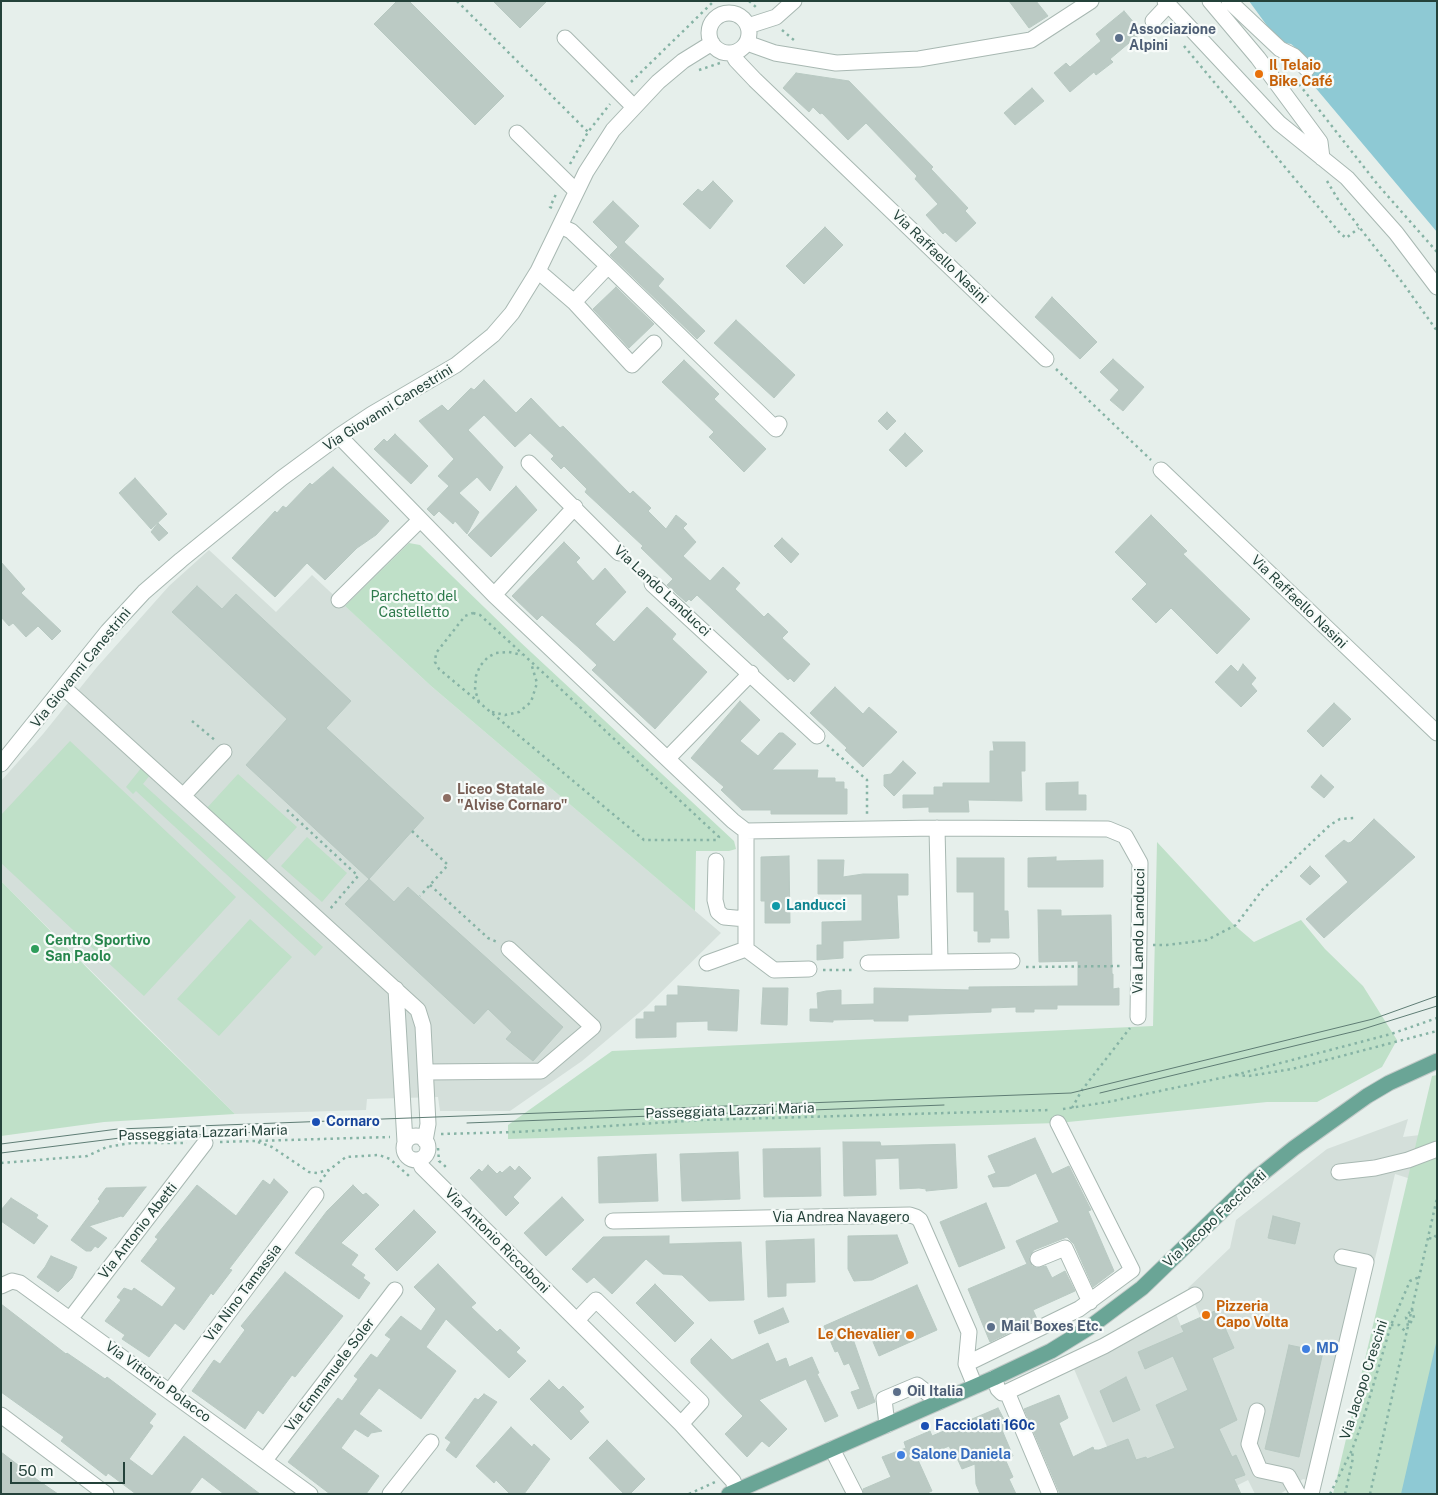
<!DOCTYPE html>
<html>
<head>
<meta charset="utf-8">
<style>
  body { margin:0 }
  #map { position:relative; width:1438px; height:1495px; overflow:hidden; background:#e6efeb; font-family:"Public Sans",sans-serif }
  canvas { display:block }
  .frame { position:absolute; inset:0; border:2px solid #24423a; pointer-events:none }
  .scale { position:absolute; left:10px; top:1462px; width:115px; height:22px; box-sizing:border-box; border:2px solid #24423a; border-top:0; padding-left:6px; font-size:15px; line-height:18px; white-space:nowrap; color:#24423a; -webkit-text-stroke:4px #f7fbf9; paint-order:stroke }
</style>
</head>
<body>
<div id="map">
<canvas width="1438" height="1495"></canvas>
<div class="frame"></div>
<div class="scale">50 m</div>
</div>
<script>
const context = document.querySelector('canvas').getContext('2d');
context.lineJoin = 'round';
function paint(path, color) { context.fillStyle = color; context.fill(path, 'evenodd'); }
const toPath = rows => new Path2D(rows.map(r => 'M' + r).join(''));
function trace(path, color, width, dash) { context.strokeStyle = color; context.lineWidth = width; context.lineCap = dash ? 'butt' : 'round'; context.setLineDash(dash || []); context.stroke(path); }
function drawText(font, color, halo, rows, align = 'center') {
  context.font = font + ' "Public Sans",sans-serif'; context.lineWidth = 4.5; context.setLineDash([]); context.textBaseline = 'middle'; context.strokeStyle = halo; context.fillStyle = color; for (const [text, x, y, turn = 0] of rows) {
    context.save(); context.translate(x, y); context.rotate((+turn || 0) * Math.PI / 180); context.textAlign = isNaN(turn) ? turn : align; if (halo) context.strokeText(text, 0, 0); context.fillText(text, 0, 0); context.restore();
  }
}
paint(toPath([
  [209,550,276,612,312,575,431,686,721,933,646,1007,582,1061,510,1111,440,1111,438,1097,367,1099,366,1110,235,1114,1,881,1,781,43,734,97,667,169,586],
  [1408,1119,1403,1137,1437,1133,1416,1163,1411,1179,1395,1174,1322,1483,1303,1479,1280,1494,1255,1494,1248,1480,1220,1494,1117,1470,1074,1369,1176,1314,1181,1326,1201,1318,1188,1288,1230,1248,1236,1220,1327,1149]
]), '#d4dfda');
paint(toPath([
  [409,543,420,545,518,640,734,841,736,849,729,851,696,851,695,911,431,686,345,606],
  [70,741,236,897,144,996,1,863,1,815],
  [142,767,150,775,143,784,323,947,315,956,136,791,133,794,126,787],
  [238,774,297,827,265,862,206,809],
  [307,837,347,873,322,902,281,866],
  [1157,842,1233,924,1254,942,1301,920,1325,949,1363,986,1397,1040,1382,1067,1317,1102,1267,1102,1058,1123,508,1139,508,1125,612,1051,1153,1026],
  [1,881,136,1017,235,1114,104,1122,1,1136],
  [250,919,292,957,219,1036,177,999],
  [1437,1075,1437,1494,1333,1494,1432,1076]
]), '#bfe0c8');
paint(toPath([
  [1249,1,1437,1,1437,232,1303,73,1311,65,1303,54,1291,44,1279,42],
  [1437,1339,1437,1494,1401,1494,1413,1442]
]), '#8ec9d4');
const building = toPath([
  [397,1,409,1,504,96,475,125,374,24,397,1],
  [493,1,547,1,520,28,493,1],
  [1009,1,1036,1,1048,16,1029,28,1009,1],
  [1124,11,1142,32,1110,59,1113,62,1096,75,1094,72,1070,92,1054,73,1066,63,1070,67,1101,41,1096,34,1124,11],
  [796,73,849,81,933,167,931,169,968,208,965,211,976,223,956,242,945,232,943,234,926,215,938,204,915,179,917,176,866,123,848,140,822,113,820,114,813,107,809,112,783,88,796,73],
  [1032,88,1044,101,1015,125,1004,113,1032,88],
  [713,181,733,201,710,229,683,204,698,189,702,192,713,181],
  [613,201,639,226,624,242,664,279,658,286,705,331,697,339,610,255,618,247,593,222,613,201],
  [825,227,843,245,804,284,786,266,825,227],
  [616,287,654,324,629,348,593,309,616,287],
  [1052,297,1097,342,1080,359,1035,317,1052,297],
  [736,320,795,375,774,398,714,343,736,320],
  [1113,359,1144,387,1123,411,1110,400,1119,390,1100,372,1113,359],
  [684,360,719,394,714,399,766,449,744,472,709,437,714,432,662,382,684,360],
  [484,380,516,413,531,398,560,428,563,426,630,494,633,491,651,508,648,511,666,529,676,515,687,524,683,528,696,542,683,556,710,581,723,567,740,583,735,589,764,617,768,613,788,632,782,638,810,664,794,682,790,678,788,680,697,595,691,601,689,599,686,602,667,585,673,579,641,548,643,546,585,492,587,489,564,466,561,469,551,459,554,456,530,433,515,447,484,415,468,430,503,467,490,491,477,477,459,493,479,512,467,534,455,521,453,524,439,511,434,516,427,509,449,486,438,476,454,459,419,421,442,405,448,411,471,388,474,390,484,380],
  [887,412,896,421,887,430,878,421,887,412],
  [905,433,923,451,906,467,889,450,905,433],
  [395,434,428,466,411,484,374,449,384,439,387,442,395,434],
  [333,467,389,521,376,535,357,548,325,580,307,563,275,597,232,558,275,511,277,513,283,506,286,508,310,483,312,485,333,467],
  [135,478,167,514,151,529,119,493,135,478],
  [516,486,537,510,491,557,468,535,516,486],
  [1151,515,1187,551,1183,554,1250,619,1217,654,1171,608,1156,623,1132,599,1147,584,1115,552,1151,515],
  [158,523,168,533,159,541,151,532,158,523],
  [782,538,799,554,791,563,774,546,782,538],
  [564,542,580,558,576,562,593,581,605,568,626,592,595,624,614,642,647,607,676,634,672,639,707,672,655,729,592,670,597,665,579,648,542,615,537,620,512,596,564,542],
  [1,562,25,589,21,593,61,631,52,640,38,626,26,637,13,623,9,626,1,617,1,562],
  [197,586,222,609,236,594,351,701,326,728,424,818,369,879,246,765,287,719,172,612,197,586],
  [1243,664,1256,678,1251,684,1257,691,1241,707,1215,682,1231,665,1238,672,1243,664],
  [835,687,863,714,869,707,897,732,863,767,845,750,847,748,810,713,835,687],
  [740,701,760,720,740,741,758,756,779,733,783,733,796,744,772,770,818,770,817,778,835,778,835,782,844,782,844,789,847,789,847,814,771,814,771,810,742,810,721,790,724,787,691,758,740,701],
  [1334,703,1351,719,1323,747,1307,731,1334,703],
  [993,742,1025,742,1025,771,1021,771,1022,801,968,800,969,812,929,812,929,807,903,808,903,795,934,795,934,787,943,787,943,783,990,783,990,751,994,751,993,742],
  [903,761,916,773,894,796,884,786,884,775,891,774,903,761],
  [1321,775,1334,787,1324,798,1311,787,1321,775],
  [1078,782,1078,795,1086,795,1086,810,1046,810,1046,783,1078,782],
  [1374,819,1415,857,1324,938,1306,919,1348,882,1325,856,1344,840,1348,843,1351,842,1374,819],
  [789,856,790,923,765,923,765,901,761,901,761,857,789,856],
  [1056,857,1056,861,1103,860,1103,887,1028,887,1028,858,1056,857],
  [957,858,1004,858,1004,911,1008,911,1009,938,990,938,990,942,978,942,978,931,974,931,974,892,957,892,957,858],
  [818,860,844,860,843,877,863,874,908,874,908,895,897,895,899,938,843,941,843,958,817,960,817,945,822,945,822,922,862,921,862,894,818,894,818,860],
  [1310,866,1320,876,1310,885,1300,876,1310,866],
  [369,879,394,902,408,887,563,1027,533,1061,506,1039,512,1032,488,1009,474,1024,345,904,369,879],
  [1038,910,1061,910,1061,916,1111,915,1112,974,1113,974,1113,989,1119,988,1119,1005,1057,1005,1057,1009,1034,1009,1034,1012,1016,1012,1016,1007,991,1008,991,1012,908,1015,908,1021,874,1021,874,1019,833,1020,833,1022,810,1021,810,1009,818,1009,817,993,826,991,841,990,841,1005,874,1004,874,988,969,990,969,987,1078,986,1078,961,1039,962,1038,910],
  [678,986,739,990,737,1031,708,1030,708,1021,676,1022,676,1037,636,1038,636,1019,644,1019,644,1012,655,1012,655,1006,667,1006,667,995,678,995,678,986],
  [763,988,788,988,787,1025,761,1024,763,988],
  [1035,1138,1052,1174,1069,1166,1091,1210,1088,1211,1114,1271,1093,1287,1074,1244,1067,1237,1034,1250,1029,1257,1032,1266,1037,1268,1046,1266,1052,1278,1065,1271,1075,1291,1033,1310,1037,1319,990,1342,968,1289,1027,1264,1016,1241,1059,1222,1036,1173,1009,1186,993,1187,988,1176,996,1173,988,1156,1035,1138],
  [843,1142,880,1142,881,1146,955,1144,957,1188,926,1191,926,1189,919,1188,900,1189,899,1158,875,1159,876,1195,844,1196,843,1142],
  [820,1148,821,1196,764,1197,763,1149,820,1148],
  [738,1152,740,1199,682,1201,680,1154,738,1152],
  [656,1154,658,1201,599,1203,598,1157,656,1154],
  [488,1165,497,1174,500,1171,502,1173,510,1166,515,1171,519,1166,531,1178,513,1197,519,1203,506,1216,470,1178,479,1169,482,1172,488,1165],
  [274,1179,288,1192,229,1269,232,1270,213,1295,211,1293,184,1330,175,1323,149,1357,122,1339,125,1335,105,1321,121,1300,117,1297,124,1288,132,1291,134,1288,162,1307,176,1288,141,1261,158,1239,155,1237,197,1185,236,1216,263,1180,270,1185,274,1179],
  [353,1185,363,1195,366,1193,379,1205,341,1243,358,1255,351,1265,365,1275,363,1278,370,1283,359,1299,295,1253,327,1211,353,1185],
  [146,1187,123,1217,121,1216,89,1226,107,1238,98,1248,95,1246,91,1251,86,1251,71,1240,100,1201,98,1199,106,1188,146,1187],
  [562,1197,584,1220,546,1256,524,1233,562,1197],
  [11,1198,38,1215,36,1218,48,1226,34,1244,1,1221,1,1210,11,1198],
  [986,1203,1005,1248,959,1267,940,1222,986,1203],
  [414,1210,436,1232,397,1271,375,1249,414,1210],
  [1273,1216,1300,1223,1295,1244,1268,1238,1273,1216],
  [897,1235,908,1263,872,1280,854,1281,848,1269,848,1236,897,1235],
  [669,1236,669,1244,741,1242,744,1300,709,1301,682,1275,663,1274,646,1259,612,1294,594,1277,587,1283,572,1269,603,1237,669,1236],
  [814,1239,815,1282,786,1283,786,1296,768,1297,766,1241,814,1239],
  [51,1256,77,1267,72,1278,58,1292,37,1277,45,1267,51,1256],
  [438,1264,476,1303,471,1307,497,1332,500,1329,520,1348,516,1352,526,1361,509,1378,446,1319,426,1347,456,1371,421,1419,379,1388,359,1414,382,1431,371,1433,368,1437,355,1429,341,1448,379,1476,366,1494,330,1494,288,1462,338,1398,342,1401,358,1379,354,1376,371,1354,377,1358,391,1339,385,1335,401,1316,421,1331,436,1309,414,1287,438,1264],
  [285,1272,343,1316,295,1377,292,1375,263,1414,258,1410,245,1429,192,1391,214,1360,220,1364,245,1330,241,1326,285,1272],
  [655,1284,694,1323,675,1342,636,1303,655,1284],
  [917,1285,937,1330,879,1356,868,1330,852,1336,875,1402,858,1409,851,1392,860,1389,849,1363,844,1365,838,1351,835,1352,824,1326,917,1285],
  [1,1304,66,1354,67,1353,105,1379,107,1377,156,1414,149,1423,153,1426,129,1459,152,1476,184,1436,260,1494,224,1494,202,1477,189,1494,136,1494,108,1473,106,1476,61,1441,64,1437,1,1392,1,1304],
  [783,1308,789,1322,759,1334,754,1321,783,1308],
  [1217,1310,1234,1348,1212,1358,1237,1420,1219,1429,1232,1457,1236,1455,1245,1475,1234,1479,1241,1494,1060,1494,1024,1409,1059,1395,1068,1418,1059,1423,1073,1457,1093,1447,1094,1450,1099,1450,1128,1439,1136,1460,1146,1457,1147,1459,1175,1448,1156,1405,1188,1390,1173,1356,1145,1369,1138,1352,1184,1332,1181,1326,1217,1310],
  [711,1339,732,1360,768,1343,776,1362,786,1358,789,1367,812,1357,819,1373,817,1374,838,1416,825,1422,806,1379,759,1400,787,1429,769,1447,762,1441,747,1457,725,1434,743,1416,691,1363,691,1359,711,1339],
  [1289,1345,1323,1352,1299,1457,1265,1449,1289,1345],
  [1126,1377,1140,1410,1113,1422,1100,1391,1126,1377],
  [549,1380,559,1390,563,1386,584,1407,579,1411,589,1422,571,1440,530,1399,549,1380],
  [484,1394,497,1402,456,1458,446,1450,451,1442,445,1438,475,1398,478,1400,484,1394],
  [998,1408,1008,1427,1002,1430,1013,1456,1005,1459,1013,1477,1009,1479,1016,1494,980,1494,976,1484,975,1464,962,1469,953,1449,951,1450,949,1446,918,1460,932,1491,925,1494,864,1494,863,1489,891,1477,882,1457,906,1448,904,1442,930,1431,932,1436,998,1408],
  [511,1427,532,1447,534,1444,550,1459,524,1494,510,1494,496,1480,494,1483,476,1466,511,1427],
  [607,1440,645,1479,630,1494,624,1494,589,1458,607,1440],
  [1,1452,39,1481,58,1494,1,1494,1,1452]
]);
paint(building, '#bbcac4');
trace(building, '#b8c9c2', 1);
const minor = toPath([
  [1165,1,1279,123,1347,178,1396,233,1437,287],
  [1210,1,1258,58,1320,142,1322,158],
  [1229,1,1280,49,1294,56,1307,69],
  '709 33a20 20 0 1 1 40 0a20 20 0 1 1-40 0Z',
  [1153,21,1168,5],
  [748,26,776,17,794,1],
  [565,38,633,106],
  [747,43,775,53,836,63,919,59,1031,40,1091,1],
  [732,53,736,60,755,80,1046,359],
  [517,133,576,191],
  [560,226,571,231,608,266,776,429,779,424],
  [538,271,574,302,632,365,654,343],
  [574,302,608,266],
  [339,436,494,595,733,821,746,831,937,828,1108,829,1125,836,1140,863,1138,1017],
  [529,463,619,553],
  [1161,470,1437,733],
  [652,584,817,736],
  [494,595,575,507],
  [339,600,420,520],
  [63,687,183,796,224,752],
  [668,758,751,673],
  [1,764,108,631,144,592,181,560,282,478,339,436,372,414,456,365,493,335,512,313,538,271,586,172,613,130,658,82,683,61,712,43],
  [183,796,418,1010,423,1026,428,1124,425,1141],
  [937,828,940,961],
  [716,861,715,900,718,912,724,917,746,919],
  [746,949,746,831],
  [707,963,746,949,774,970,809,969],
  [868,963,1012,961],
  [396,989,405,1142],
  [426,1072,541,1071,593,1027,509,949],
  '404 1148a12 12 0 1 1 24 0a12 12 0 1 1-24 0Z',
  [419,1160,422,1167,681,1424,733,1481,737,1491],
  [1339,1172,1375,1168,1408,1160,1437,1149],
  [613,1221,910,1215,916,1217,920,1220,969,1332,966,1364,975,1386],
  [1038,1259,1065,1248,1090,1302],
  [1,1286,12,1281,20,1283,310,1494],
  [71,1318,205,1143],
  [577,1320,596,1300,701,1402,681,1424],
  [966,1364,1079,1309,1132,1270,1058,1123],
  [994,1378,998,1389,1002,1393,1007,1392,1104,1346,1195,1295],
  [170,1391,316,1195],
  [1007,1392,1050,1494],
  [1257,1411,1249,1444,1260,1470,1288,1476,1298,1494],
  [1,1415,106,1494],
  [887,1425,884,1399,917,1385,939,1402],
  [832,1449,855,1494],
  [265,1460,395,1290],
  [390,1494,431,1442],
  [1311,1494,1366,1262,1342,1257]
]);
const major = toPath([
  [729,1494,994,1378,1051,1351,1090,1327,1142,1288,1254,1180,1294,1148,1367,1096,1389,1083,1437,1061]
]);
trace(minor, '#a8b8b2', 17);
trace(major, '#c2cac8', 17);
trace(toPath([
  [457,1,588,132],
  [749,1,757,8],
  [782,30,795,41],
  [1184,46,1340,233,1346,238,1359,228],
  [699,70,720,63],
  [1295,79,1378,185,1437,252],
  [631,82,714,1],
  [570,164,588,132,610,104],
  [1327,181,1339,201,1405,286,1437,331],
  [552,208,550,207,557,192],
  [1056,369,1151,460],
  [629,563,642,574],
  [473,613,480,615,550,679,719,837,716,840,644,840,439,669,435,662,436,653,465,616,473,613],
  [479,702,475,690,476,676,480,666,488,657,496,653,509,652,522,655],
  [492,712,505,715,519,712,531,702,537,683,531,663],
  [192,721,216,741],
  [827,745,867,780,867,814],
  [287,810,358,876,330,909],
  [412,831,448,865,420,896],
  [430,885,488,938,497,942],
  [1153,945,1167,945,1207,940,1236,925,1263,889,1330,825,1340,819,1355,818],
  [1026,967,1123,966],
  [823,970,855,970],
  [1236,1075,1249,1076,1292,1069,1437,1031],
  [1072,1108,1082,1090,1130,1028],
  [1063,1109,1108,1102,1235,1075,1391,1034,1437,1018],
  [441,1134,516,1132,702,1120,1050,1110],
  [220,1142,390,1137],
  [258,1142,272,1147,309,1172,317,1173,328,1170],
  [438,1148,439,1161,445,1166,442,1168],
  [1,1163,87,1156,107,1147,131,1143,187,1143],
  [320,1182,329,1170,346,1157,379,1155,390,1159,409,1176],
  [1429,1238,1433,1239,1437,1234],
  [1412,1309,1414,1318,1408,1326,1406,1317,1412,1309],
  [1391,1325,1399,1325,1406,1332],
  [689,1494,715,1482],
  [1330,1494,1352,1450,1363,1420,1391,1325,1410,1281,1419,1277],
  [1345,1494,1353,1458,1352,1452],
  [1370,1494,1437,1198]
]), '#86b3a5', 2.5, [2.5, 4]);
trace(minor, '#fff', 15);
trace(major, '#6aa596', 15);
trace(toPath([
  [1100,1093,1360,1030,1437,1006],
  [467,1123,944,1105],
  [1,1144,118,1129,1071,1093,1373,1019,1437,996],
  [1,1153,120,1138,284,1131]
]), '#5f7d75', 1);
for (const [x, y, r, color] of [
  [1119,38,5,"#5c6f8a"],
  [1259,74,5,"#e8710a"],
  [447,798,5,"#8d6e63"],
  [776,906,5,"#0f9aa8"],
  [35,949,5,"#2e9e5b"],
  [316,1122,5,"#1a4fb4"],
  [1206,1315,5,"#e8710a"],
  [991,1327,5,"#5c6f8a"],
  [910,1335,5,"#e8710a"],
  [1306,1349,5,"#3f7fe0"],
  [897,1392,5,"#5c6f8a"],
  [925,1426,5,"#1a4fb4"],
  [901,1455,5,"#3f7fe0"]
]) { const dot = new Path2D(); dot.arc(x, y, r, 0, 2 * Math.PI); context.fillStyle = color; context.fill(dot); trace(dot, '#f7fbf9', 2); }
drawText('bold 14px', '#4e5e75', '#f7fbf9', [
  ["Associazione",1129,30],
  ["Alpini",1129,46],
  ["Mail Boxes Etc.",1001,1327],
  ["Oil Italia",907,1392]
], 'left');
drawText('bold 14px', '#c56008', '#f7fbf9', [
  ["Il Telaio",1269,66],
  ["Bike Café",1269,82],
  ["Pizzeria",1216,1307],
  ["Capo Volta",1216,1323],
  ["Le Chevalier",900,1335,"right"]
], 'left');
drawText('14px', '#24423a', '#f7fbf9', [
  ["Via Raffaello Nasini",940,257,44],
  ["Via Giovanni Canestrini",388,408,-32],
  ["Via Lando Landucci",662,591,43],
  ["Via Raffaello Nasini",1299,602,44],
  ["Via Giovanni Canestrini",81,668,-51],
  ["Via Lando Landucci",1139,931,-89],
  ["Passeggiata Lazzari Maria",730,1111,-2],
  ["Passeggiata Lazzari Maria",203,1133,-2],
  ["Via Andrea Navagero",841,1218],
  ["Via Jacopo Facciolati",1215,1219,-43],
  ["Via Antonio Abetti",138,1231,-52],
  ["Via Antonio Riccoboni",497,1241,45],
  ["Via Nino Tamassia",243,1293,-53],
  ["Via Emmanuele Soler",330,1375,-53],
  ["Via Jacopo Crescini",1364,1380,-72],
  ["Via Vittorio Polacco",158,1382,36]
]);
drawText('14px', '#2d7a4b', '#f7fbf9', [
  ["Parchetto del",414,597],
  ["Castelletto",414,613]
]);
drawText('bold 14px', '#785e54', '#f7fbf9', [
  ["Liceo Statale",457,790],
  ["\"Alvise Cornaro\"",457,806]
], 'left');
drawText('bold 14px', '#0d838f', '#f7fbf9', [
  ["Landucci",786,906]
], 'left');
drawText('bold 14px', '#27864d', '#f7fbf9', [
  ["Centro Sportivo",45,941],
  ["San Paolo",45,957]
], 'left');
drawText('bold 14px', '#164399', '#f7fbf9', [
  ["Cornaro",326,1122],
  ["Facciolati 160c",935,1426]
], 'left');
drawText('bold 14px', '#366cbe', '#f7fbf9', [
  ["MD",1316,1349],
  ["Salone Daniela",911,1455]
], 'left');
</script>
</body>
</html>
